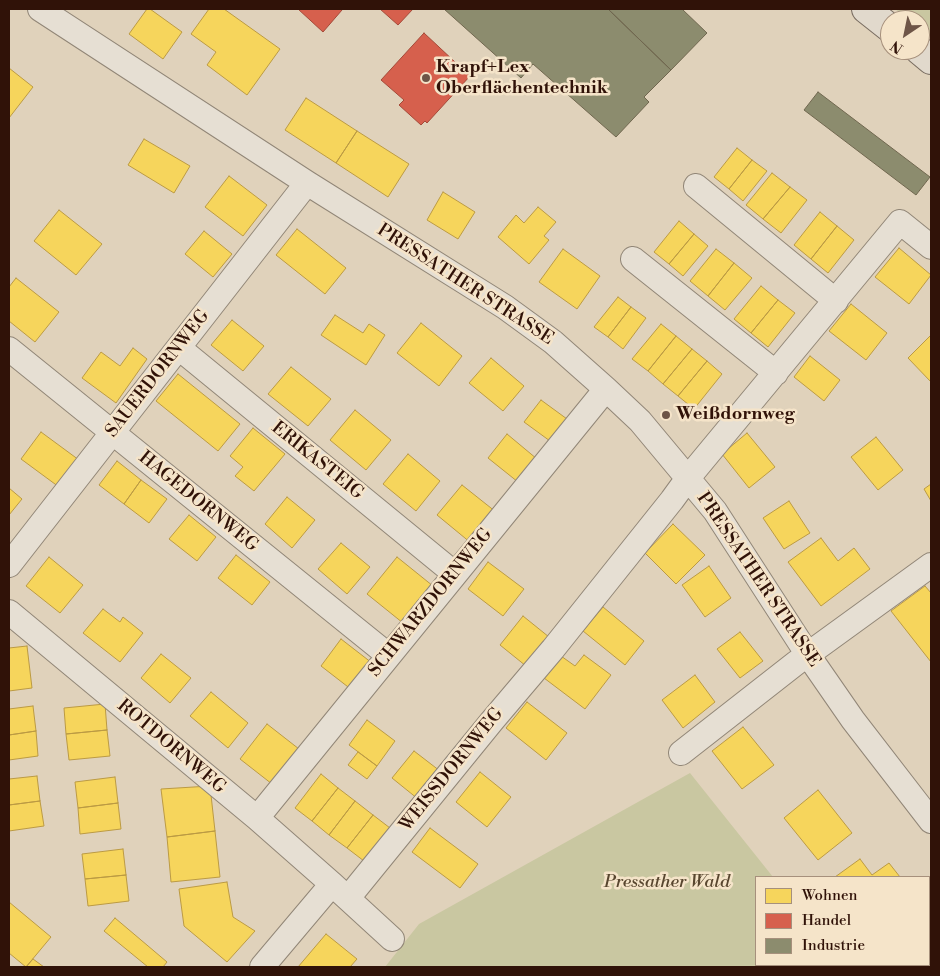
<!DOCTYPE html>
<html>
<head>
<meta charset="utf-8">
<style>
  body { margin:0 }
  #map { position:relative; width:940px; height:976px; overflow:hidden; background:#e0d2bb; font-family:"Libre Bodoni",serif }
  canvas { display:block }
  .frame { position:absolute; inset:0; border:10px solid #301208; pointer-events:none }
  .legend { position:absolute; left:755px; top:876px; width:175px; height:90px; box-sizing:border-box; background:#f5e4c9; border:1px solid #a6907c; margin:0; padding:6px 9px; list-style:none; font-size:15px; color:#301208 }
  .legend li { display:flex; align-items:center; gap:10px; height:25px }
  .legend b { width:25px; border:1px solid #a6907c }
  .north { position:absolute; left:880px; top:10px; width:50px; height:50px; box-sizing:border-box; background:#f5e4c9; border:1px solid #a6907c; border-radius:50%; rotate:214deg; font-size:14px; font-weight:700; line-height:20px; text-align:center; color:#301208 }
  .north::after { content:''; display:block; margin:auto; width:18px; height:22px; background:#6e5547; clip-path:polygon(50% 0,100% 100%,50% 72%,0 100%) }
</style>
</head>
<body>
<div id="map">
<canvas width="940" height="976"></canvas>
<div class="frame"></div>
<ul class="legend">
<li><b style="height:14px;background:#f6d55c"></b>Wohnen</li>
<li><b style="height:14px;background:#d6604d"></b>Handel</li>
<li><b style="height:14px;background:#8c8c6e"></b>Industrie</li>
</ul>
<div class="north">N</div>
</div>
<script>
const context = document.querySelector('canvas').getContext('2d');
context.lineJoin = 'round';
function paint(path, color) { context.fillStyle = color; context.fill(path, 'evenodd'); }
const toPath = rows => new Path2D(rows.map(r => 'M' + r).join(''));
function trace(path, color, width, dash) { context.strokeStyle = color; context.lineWidth = width; context.lineCap = dash ? 'butt' : 'round'; context.setLineDash(dash || []); context.stroke(path); }
function drawText(font, color, halo, rows, align = 'center') {
  context.font = font + ' "Libre Bodoni",serif'; context.lineWidth = 5; context.setLineDash([]); context.textBaseline = 'middle'; context.strokeStyle = halo; context.fillStyle = color; for (const [text, x, y, turn = 0] of rows) {
    context.save(); context.translate(x, y); context.rotate((+turn || 0) * Math.PI / 180); context.textAlign = isNaN(turn) ? turn : align; if (halo) context.strokeText(text, 0, 0); context.fillText(text, 0, 0); context.restore();
  }
}
paint(toPath([
  [895,9,931,9,931,36,920,28,920,20,910,20],
  [690,773,773,877,756,877,756,965,843,965,845,967,385,967,419,924]
]), '#c9c7a1');
const homes = toPath([
  [147,9,150,9,182,32,163,59,129,34,147,9],
  [209,9,224,9,280,49,247,95,207,65,216,52,191,34,209,9],
  [9,68,33,87,9,118,9,68],
  [306,98,357,131,336,163,285,130,306,98],
  [357,131,409,164,388,197,336,163,357,131],
  [144,139,190,166,174,193,128,165,144,139],
  [737,148,752,160,729,189,714,177,737,148],
  [752,160,767,171,743,201,729,189,752,160],
  [772,173,790,187,763,219,746,205,772,173],
  [229,176,267,205,243,236,205,207,229,176],
  [790,187,807,200,781,233,763,219,790,187],
  [443,192,475,212,458,239,427,220,443,192],
  [538,207,556,222,544,236,549,240,529,264,498,237,516,215,524,223,538,207],
  [59,210,102,244,76,275,34,241,59,210],
  [820,212,837,226,811,259,794,245,820,212],
  [679,221,694,234,669,264,654,252,679,221],
  [837,226,854,240,828,273,811,259,837,226],
  [297,229,346,268,325,294,276,255,297,229],
  [204,231,232,254,213,277,185,254,204,231],
  [694,234,708,246,683,276,669,264,694,234],
  [899,248,931,275,909,304,875,277,899,248],
  [563,249,600,276,577,309,539,282,563,249],
  [716,249,734,263,708,296,690,281,716,249],
  [734,263,752,278,725,310,708,296,734,263],
  [16,278,59,312,35,342,9,321,9,287,16,278],
  [761,286,778,300,751,333,734,319,761,286],
  [618,297,631,307,608,337,594,327,618,297],
  [778,300,795,313,768,347,751,333,778,300],
  [851,304,887,333,866,360,829,331,851,304],
  [631,307,646,318,623,349,608,337,631,307],
  [335,315,363,333,369,324,385,335,366,365,321,335,335,315],
  [232,320,264,346,243,371,211,345,232,320],
  [421,323,462,356,439,386,397,353,421,323],
  [661,324,676,336,648,371,632,359,661,324],
  [931,335,931,382,908,358,931,335],
  [676,336,692,349,663,384,648,371,676,336],
  [133,348,147,359,116,403,82,378,101,352,120,366,133,348],
  [692,349,707,361,678,396,663,384,692,349],
  [810,356,840,380,824,401,794,377,810,356],
  [491,358,524,386,503,411,469,383,491,358],
  [707,361,722,374,694,409,678,396,707,361],
  [291,367,331,399,308,426,268,394,291,367],
  [178,374,240,424,218,451,156,401,178,374],
  [541,400,567,419,550,441,524,422,541,400],
  [355,410,391,440,366,470,330,440,355,410],
  [253,428,285,454,254,491,235,476,243,467,230,456,253,428],
  [41,432,79,460,59,487,21,459,41,432],
  [747,433,775,467,749,488,722,454,747,433],
  [507,434,537,459,518,482,488,458,507,434],
  [876,437,903,470,878,490,851,457,876,437],
  [408,454,440,481,416,511,383,484,408,454],
  [117,461,141,480,124,504,99,485,117,461],
  [141,480,167,499,149,523,124,504,141,480],
  [931,484,931,501,924,489,931,484],
  [462,485,496,512,471,543,437,515,462,485],
  [9,488,22,499,9,515,9,488],
  [287,497,315,520,292,548,265,524,287,497],
  [789,501,810,533,784,549,763,518,789,501],
  [189,515,216,537,197,561,169,539,189,515],
  [673,524,705,555,676,584,645,553,673,524],
  [821,538,838,561,854,548,870,569,821,606,788,562,821,538],
  [341,543,370,567,347,594,318,569,341,543],
  [236,555,270,582,252,605,218,578,236,555],
  [49,557,83,585,60,613,26,586,49,557],
  [397,557,433,586,403,623,367,594,397,557],
  [488,562,524,589,503,616,468,589,488,562],
  [709,566,731,598,705,617,682,585,709,566],
  [925,586,931,593,931,662,891,611,925,586],
  [603,607,644,641,625,665,583,631,603,607],
  [103,609,120,622,123,617,143,633,120,662,83,633,103,609],
  [523,616,549,637,526,666,500,645,523,616],
  [740,632,763,661,740,678,717,649,740,632],
  [341,639,372,663,352,690,321,666,341,639],
  [27,646,32,688,9,691,9,648,27,646],
  [161,654,191,678,170,703,141,678,161,654],
  [584,655,611,675,585,709,544,678,561,656,575,666,584,655],
  [695,675,715,702,683,728,662,700,695,675],
  [211,692,248,723,228,748,190,716,211,692],
  [527,702,567,733,546,760,506,728,527,702],
  [105,704,107,730,66,734,64,708,105,704],
  [33,706,36,731,9,735,9,709,33,706],
  [367,720,395,741,377,766,349,745,367,720],
  [267,724,299,749,272,784,240,759,267,724],
  [743,727,774,765,742,789,712,751,743,727],
  [107,730,110,756,69,760,66,734,107,730],
  [36,731,38,756,9,760,9,735,36,731],
  [414,751,440,771,418,799,392,778,414,751],
  [358,752,377,766,367,779,348,765,358,752],
  [480,772,511,797,487,827,456,802,480,772],
  [321,774,338,788,312,821,295,808,321,774],
  [37,776,40,801,9,805,9,779,37,776],
  [115,777,118,803,78,808,75,782,115,777],
  [210,786,215,831,167,837,161,789,210,786],
  [338,788,355,801,329,835,312,821,338,788],
  [818,790,852,833,818,860,784,818,818,790],
  [40,801,44,826,9,831,9,805,40,801],
  [355,801,373,815,347,848,329,835,355,801],
  [118,803,121,829,80,834,78,808,118,803],
  [373,815,390,828,364,861,347,848,373,815],
  [430,828,478,864,460,888,412,852,430,828],
  [215,831,220,877,171,882,167,837,215,831],
  [123,849,126,875,85,879,82,854,123,849],
  [860,859,872,875,889,863,900,877,835,877,860,859],
  [126,875,129,901,88,906,85,879,126,875],
  [227,882,233,917,255,931,227,962,184,926,179,889,227,882],
  [9,902,51,937,26,967,9,953,9,902],
  [115,918,167,962,163,967,148,967,104,931,115,918],
  [326,934,357,959,350,967,298,967,326,934],
  [33,959,44,967,26,967,33,959]
]);
paint(homes, '#f6d55c');
trace(homes, '#bb9a43', 1);
const shops = toPath([
  [298,9,341,9,342,10,323,32,298,9],
  [380,9,413,9,398,25,380,9],
  [424,33,470,76,427,123,425,121,421,125,399,105,404,100,381,80,424,33]
]);
paint(shops, '#d6604d');
trace(shops, '#a44938', 1);
const industry = toPath([
  [444,9,608,9,671,70,644,97,649,102,616,137,533,64,521,78,444,9],
  [608,9,682,9,707,33,671,70,608,9],
  [818,92,930,177,916,195,804,110,818,92]
]);
paint(industry, '#8c8c6e');
trace(industry, '#70674f', 1);
const minor = toPath([
  [40,9,307,183,505,307,553,342,606,389,640,421,715,511,808,655,853,720,931,821],
  [696,186,836,301],
  [633,259,776,373],
  [179,348,455,574],
  [9,349,388,655],
  [9,565,307,183],
  [9,612,257,818,332,884,392,939],
  [681,753,796,663,931,565],
  [257,818,606,389],
  [348,898,492,721,553,649,672,500,688,478,900,222,931,247],
  [262,967,332,884]
]);
const major = toPath([
  [866,9,890,28],
  [919,50,931,60]
]);
trace(minor, '#918677', 26);
trace(major, '#786c60', 30);
trace(minor, '#e6dfd3', 24);
trace(major, '#e1d9cc', 28);
for (const [x, y, r, color] of [
  [426,78,5,"#6e5547"],
  [666,415,5,"#6e5547"]
]) { const dot = new Path2D(); dot.arc(x, y, r, 0, 2 * Math.PI); context.fillStyle = color; context.fill(dot); trace(dot, '#f5e4c9', 2); }
drawText('bold 18px', '#301208', '#f5e4c9', [
  ["Krapf+Lex",436,68],
  ["Oberflächentechnik",436,89],
  ["Weißdornweg",676,415]
], 'left');
drawText('18px', '#301208', '#f5e4c9', [
  ["PRESSATHER STRASSE",465,285,33],
  ["SAUERDORNWEG",158,374,-52],
  ["ERIKASTEIG",317,461,39],
  ["HAGEDORNWEG",198,502,39],
  ["PRESSATHER STRASSE",758,580,56],
  ["SCHWARZDORNWEG",431,603,-51],
  ["ROTDORNWEG",171,747,40],
  ["WEISSDORNWEG",452,770,-51]
]);
drawText('italic 18px', '#58462f', '#f5e4c9', [
  ["Pressather Wald",667,883]
]);
</script>
</body>
</html>
